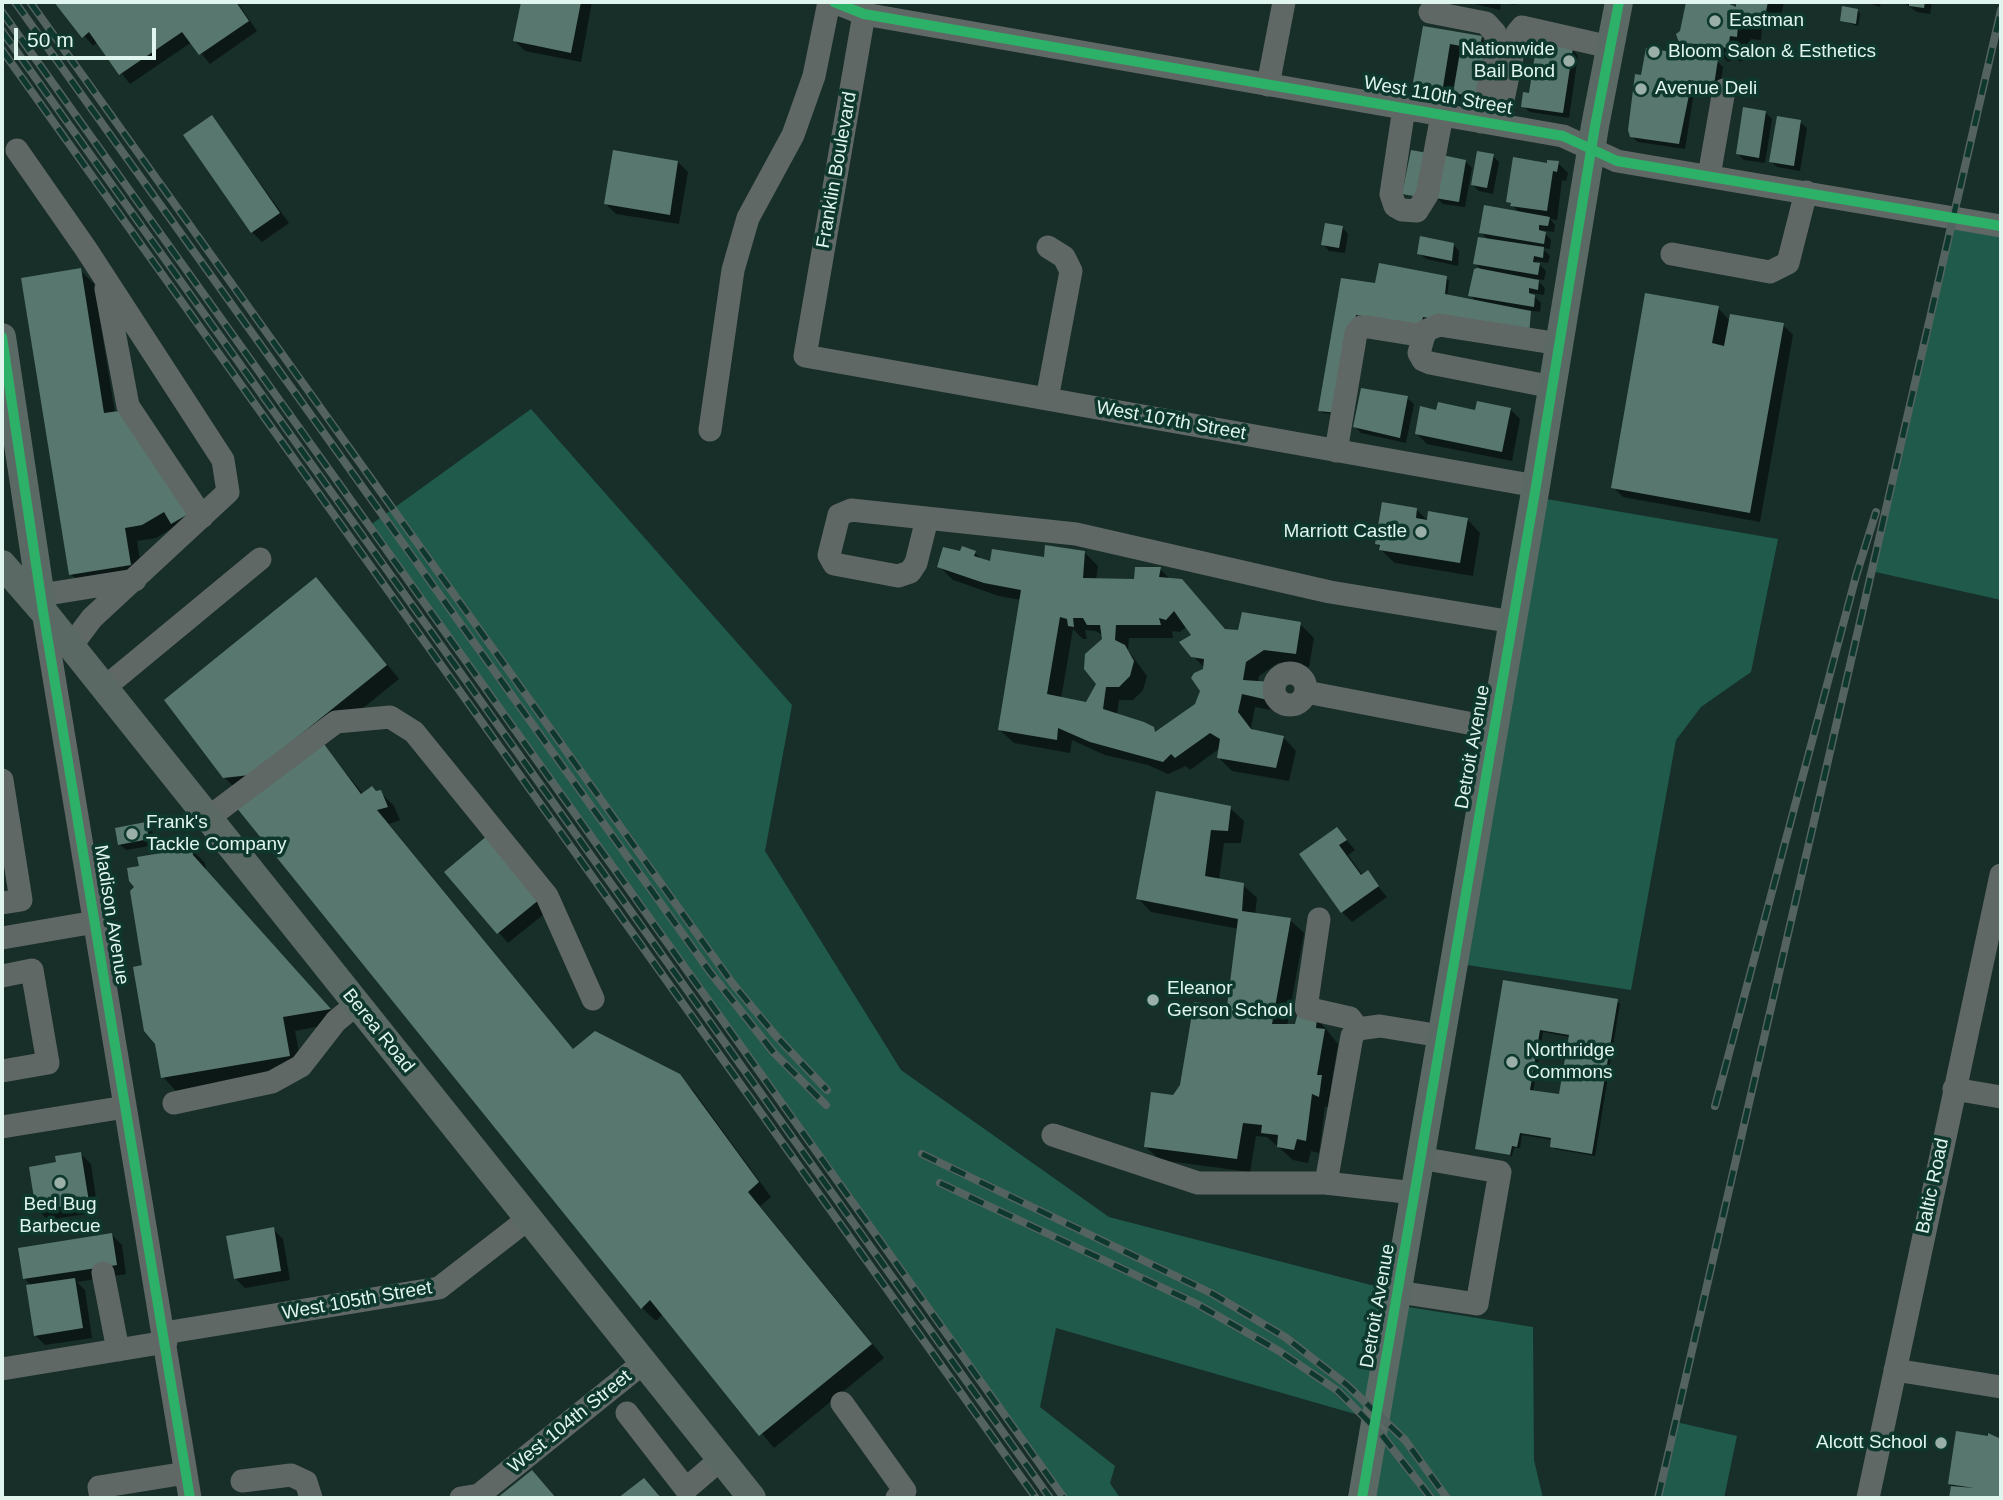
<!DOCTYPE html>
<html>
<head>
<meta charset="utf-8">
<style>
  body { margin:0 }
  #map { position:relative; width:2003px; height:1500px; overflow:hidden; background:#182e29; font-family:Helvetica,sans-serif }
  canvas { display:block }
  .frame { position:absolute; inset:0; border:4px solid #dff5ed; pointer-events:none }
  .scale { position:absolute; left:14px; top:28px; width:142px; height:32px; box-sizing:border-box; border:4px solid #dff5ed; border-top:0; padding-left:9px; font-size:21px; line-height:24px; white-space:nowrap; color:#dff5ed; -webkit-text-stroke:5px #0e382d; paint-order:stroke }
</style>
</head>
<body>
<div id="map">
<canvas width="2003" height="1500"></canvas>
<div class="frame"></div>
<div class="scale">50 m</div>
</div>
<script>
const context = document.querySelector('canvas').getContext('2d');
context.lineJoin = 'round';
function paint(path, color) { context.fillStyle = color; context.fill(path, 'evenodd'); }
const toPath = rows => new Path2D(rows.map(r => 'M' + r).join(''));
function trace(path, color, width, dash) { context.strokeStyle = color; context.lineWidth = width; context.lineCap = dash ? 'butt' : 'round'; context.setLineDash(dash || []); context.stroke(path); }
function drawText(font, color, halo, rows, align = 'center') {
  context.font = font + ' Helvetica,sans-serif'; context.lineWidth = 7; context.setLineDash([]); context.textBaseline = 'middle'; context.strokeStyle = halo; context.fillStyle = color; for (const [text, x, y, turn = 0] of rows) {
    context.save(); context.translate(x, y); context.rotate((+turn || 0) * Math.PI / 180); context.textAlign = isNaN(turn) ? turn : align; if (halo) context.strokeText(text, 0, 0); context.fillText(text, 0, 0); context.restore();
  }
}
paint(toPath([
  [1953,218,2001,226,2001,600,1871,571],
  [531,409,792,705,765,851,901,1070,1109,1217,1398,1292,1396,1305,1533,1327,1534,1460,1543,1498,1362,1498,1376,1420,1056,1328,1040,1407,1115,1466,1110,1483,1120,1498,1065,1498,369,526],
  [1535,497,1778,539,1751,672,1701,707,1676,740,1631,990,1454,963],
  [1676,1422,1737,1436,1724,1498,1658,1498]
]), '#1f5a4b');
paint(toPath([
  [56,2,237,2,257,31,210,64,192,42,130,84,98,42,93,46],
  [523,2,592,2,581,62,525,51,515,41],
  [1466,2,1516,2,1516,5,1501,3,1500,10],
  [1688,2,1712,5,1722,2,1738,9,1737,2,1784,2,1778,29,1762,27,1761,40,1751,39,1750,50,1744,49,1742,62,1734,59,1728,62,1724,58,1713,57,1723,67,1720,90,1695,86,1685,149,1638,142,1631,136,1643,76,1698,58,1679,39],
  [1865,2,1881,2,1880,7],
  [1903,2,1932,2,1930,14,1917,12],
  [1857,11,1860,13,1858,26,1842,21],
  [1424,28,1481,38,1491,48,1491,107,1465,102,1453,90,1451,102,1424,98,1414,88],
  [1572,49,1578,56,1569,118,1530,112,1523,106],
  [1765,112,1772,119,1765,163,1744,160,1738,154],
  [212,117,289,223,262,242,252,232],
  [1800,122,1807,128,1800,171,1777,167,1771,161],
  [1493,156,1499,162,1493,194,1479,191,1473,185],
  [1465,161,1472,168,1465,207,1443,204,1436,197],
  [678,162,688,172,679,224,616,214,606,204],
  [1558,163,1568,173,1566,181,1562,180,1557,220,1550,219,1555,225,1554,232,1542,230,1551,240,1550,249,1542,248,1550,256,1548,263,1536,261,1546,271,1544,280,1536,279,1545,288,1544,295,1531,293,1541,303,1540,312,1528,310,1527,336,1425,318,1424,327,1358,317,1342,415,1323,413,1320,411,1342,280,1376,285,1446,278,1449,281,1447,297,1477,302,1470,295,1484,272,1475,263,1489,241,1481,232,1520,213,1508,201,1548,165],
  [1342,227,1348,234,1345,253,1329,251,1323,244],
  [1453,244,1459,251,1458,266,1426,259,1419,253],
  [80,270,94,284,115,413,202,527,176,526,156,538,137,541,143,578,85,588,71,574],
  [1718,308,1730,321,1783,325,1793,335,1760,522,1623,497,1613,487],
  [1407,398,1414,404,1406,443,1361,433,1355,426],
  [1510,409,1520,419,1512,461,1427,444,1417,434,1438,412],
  [1417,510,1429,522,1467,519,1480,533,1473,576,1395,563,1381,550,1377,543],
  [1084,552,1098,566,1096,580,1136,581,1160,569,1171,580,1181,580,1227,631,1300,624,1314,638,1309,667,1278,663,1259,676,1258,683,1271,684,1285,697,1282,712,1255,707,1251,727,1254,732,1283,737,1296,751,1289,781,1232,771,1219,758,1220,748,1190,770,1186,766,1168,774,1148,765,1105,755,1072,740,1070,753,1014,743,1000,730,1021,600,999,596,953,580,939,566,961,553,975,553,983,561,992,563],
  [1187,626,1193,636,1192,655,1205,668,1197,705,1157,733,1117,715,1119,700,1133,700,1143,690,1147,676,1128,650,1129,638,1173,638,1172,631,1180,632],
  [1073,629,1083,639,1087,639,1085,630,1096,631,1106,638,1098,683,1087,704,1061,699],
  [316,579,399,679,321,742,363,794,380,792,394,806,400,820,389,824,574,1050,679,1076,693,1090,771,1197,760,1206,884,1358,774,1448,663,1314,656,1321,642,1308,239,807,238,791,224,777],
  [1230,808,1244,821,1241,843,1224,843,1219,880,1243,885,1257,898,1255,915,1290,920,1304,933,1287,1026,1297,1026,1316,1017,1338,1044,1331,1086,1334,1090,1332,1109,1325,1106,1319,1153,1311,1151,1308,1163,1293,1160,1267,1137,1256,1136,1250,1172,1160,1160,1146,1147,1229,1008,1239,929,1151,912,1138,898],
  [146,824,152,830,155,845,126,850,119,844],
  [1337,829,1355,850,1348,855,1363,876,1367,873,1387,897,1352,922,1342,912],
  [488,837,549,910,508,943,446,872],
  [191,849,205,863,206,871,342,1022,295,1031,302,1069,176,1091,163,1077,144,967,137,887,141,867],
  [1504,982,1620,1003,1595,1156,1555,1149,1553,1140,1522,1135,1520,1148,1514,1148,1512,1156,1477,1148],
  [1543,1032,1570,1037,1560,1096,1533,1092],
  [81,1154,91,1164,98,1212,48,1220,38,1210,58,1164],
  [273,1229,283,1239,290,1280,245,1288,235,1278],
  [112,1235,122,1245,126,1274,77,1282,85,1290,92,1338,45,1345,35,1335,32,1286,24,1278],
  [1958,1433,2001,1440,2001,1498,1950,1498]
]), '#0007');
paint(toPath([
  [54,2,236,2,249,21,199,55,182,32,119,75,89,32,82,38],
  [521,2,581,2,571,53,513,41],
  [1686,2,1725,2,1736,7,1736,2,1768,2,1765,16,1749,14,1748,28,1738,26,1737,37,1730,36,1728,49,1720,46,1717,50,1711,49,1709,45,1681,43,1678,40,1676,34,1680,31],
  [1909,2,1925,2,1924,8,1909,6],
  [1842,6,1858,9,1856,24,1840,21],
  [1423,26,1482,36,1480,47,1490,49,1482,98,1453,93,1461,46,1450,44,1442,93,1412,88],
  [1537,42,1573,48,1563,113,1521,107,1523,92,1529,93],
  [1646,48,1718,59,1714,85,1689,80,1686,84,1685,89,1690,90,1679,144,1630,137,1628,130,1635,74,1641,75],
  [1743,107,1766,111,1759,158,1736,154],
  [212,115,280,213,251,233,183,135],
  [1777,116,1801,120,1794,166,1769,162],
  [613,150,678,161,670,215,604,204],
  [1411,150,1433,154,1425,198,1402,194],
  [1477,151,1494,154,1487,188,1471,185],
  [1442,155,1466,160,1459,202,1435,198],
  [1513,157,1547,163,1547,160,1559,161,1557,172,1553,171,1547,211,1510,206,1511,203,1506,202],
  [1484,205,1550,217,1548,226,1539,225,1539,230,1546,232,1544,244,1479,233],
  [1325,223,1343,226,1339,248,1321,245],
  [1420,236,1454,243,1452,261,1417,254],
  [1478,237,1544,247,1543,258,1534,256,1533,262,1540,263,1538,275,1473,264],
  [1379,263,1447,276,1445,294,1531,311,1529,335,1423,317,1421,325,1356,315,1339,413,1318,411,1341,278,1375,283],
  [81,268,104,413,127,410,190,513,171,524,164,512,142,525,125,528,131,565,69,575,21,278],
  [1477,268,1539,280,1538,290,1529,288,1529,293,1535,295,1534,307,1468,296,1474,269],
  [1645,293,1719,306,1712,343,1724,346,1730,314,1784,323,1750,513,1611,488],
  [1361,388,1408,396,1400,438,1353,427],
  [1477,401,1511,408,1502,452,1415,434,1420,406,1436,410,1438,402,1475,410],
  [1382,502,1417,508,1416,518,1427,520,1428,511,1468,518,1460,563,1379,550,1380,545,1375,544],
  [1045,545,1085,551,1083,578,1134,579,1135,567,1161,567,1159,577,1182,579,1225,629,1238,630,1242,612,1301,622,1296,654,1264,650,1246,662,1243,680,1272,682,1268,700,1242,694,1238,712,1251,729,1284,736,1276,768,1217,758,1220,739,1210,733,1175,758,1171,754,1163,762,1090,742,1058,728,1057,740,998,730,1021,590,984,583,937,567,943,547,960,551,962,546,976,551,974,556,990,561,992,549,1044,557],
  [1174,611,1191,635,1179,642,1191,657,1204,659,1203,669,1194,673,1191,678,1200,691,1195,704,1155,732,1154,727,1144,722,1103,709,1106,687,1119,687,1130,676,1134,661,1125,645,1115,640,1116,625,1161,625,1159,618,1166,620],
  [1060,617,1067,619,1068,626,1074,627,1073,618,1083,618,1087,625,1100,625,1102,639,1085,654,1084,669,1096,684,1086,702,1047,694],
  [316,577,387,665,250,775,223,778,164,700],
  [321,740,361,794,372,786,376,791,381,790,388,807,377,810,573,1049,595,1031,680,1074,759,1182,748,1192,872,1344,759,1436,650,1300,641,1309,236,807],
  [1156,791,1231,806,1228,831,1211,830,1205,876,1244,883,1242,911,1291,918,1272,1024,1295,1024,1298,1012,1317,1016,1316,1028,1325,1029,1317,1075,1322,1075,1319,1097,1312,1094,1306,1141,1297,1139,1294,1150,1277,1147,1278,1135,1261,1133,1262,1125,1243,1123,1237,1159,1144,1147,1151,1092,1173,1095,1180,1085,1194,1002,1227,1006,1238,919,1136,899],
  [146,822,149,839,118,845,115,828],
  [1337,827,1347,840,1339,845,1361,875,1368,870,1379,886,1341,913,1299,854],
  [488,835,540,899,497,934,444,872],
  [192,848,193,855,331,1009,283,1017,290,1056,161,1078,155,1044,144,1031,133,967,142,965,130,891,134,887,129,881,127,868,139,866,137,857],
  [1503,980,1618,999,1592,1154,1550,1147,1551,1138,1520,1133,1517,1147,1512,1146,1510,1155,1475,1149],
  [1540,1030,1569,1035,1559,1094,1530,1090],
  [81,1152,89,1202,36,1211,29,1167,56,1162,55,1156],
  [274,1227,281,1271,234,1279,226,1236],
  [112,1233,117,1265,23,1279,18,1248],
  [75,1278,83,1328,34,1336,26,1285],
  [1956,1431,1988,1436,1988,1433,2001,1439,2001,1498,1949,1498,1951,1486,1974,1488,1948,1484],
  [532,1470,556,1498,497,1498],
  [644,1478,661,1498,618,1498]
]), '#58786f');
trace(toPath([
  [834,2,864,14,1563,136,1617,161,2001,226],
  [1430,12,1486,23,1495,33,1497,43,1481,122],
  [864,14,805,356,1536,486],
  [1268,85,1284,2],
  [1404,108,1391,194,1395,206,1402,210,1417,211,1427,195,1442,115],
  [1498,124,1517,33,1522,27,1610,47],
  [17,150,86,249,223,460,228,492,92,618,71,646],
  [1709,176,1724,90],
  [1672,254,1770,272,1788,263,1806,192],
  [106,289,128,406,202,517],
  [1553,387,1430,363,1423,360,1419,353,1425,331,1439,325,1560,344],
  [1047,399,1071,271,1064,257,1048,247],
  [710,430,733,270,748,218,793,135,814,76,829,2],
  [1336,451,1356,333,1361,327,1368,327,1424,336],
  [927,519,916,563,910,572,898,576,834,564,829,555,839,515,851,510,1076,534,1330,592,1513,622],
  [41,595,135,580],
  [43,611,190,1498],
  '1274 689a16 16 0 1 1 32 0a16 16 0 1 1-32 0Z',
  [104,688,260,559],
  [1306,692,1494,728],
  [2,780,21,900,2,903],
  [208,818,336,722,390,717,414,732,547,896,593,999],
  [1319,919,1306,1008,1350,1018,1358,1029],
  [2,938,95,922],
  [2,976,32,970,48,1063,2,1071],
  [1954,1089,2001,1097],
  [174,1103,272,1082,301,1066,336,1021,357,1004],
  [2,1127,125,1107],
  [1053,1135,1198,1183,1325,1183,1415,1193],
  [1326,1183,1352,1036,1358,1029,1380,1026,1441,1036],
  [103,1273,118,1350],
  [1398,1292,1477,1304,1500,1172,1420,1158],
  [164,1333,439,1288,528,1219],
  [2,1369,166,1342],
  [1895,1370,2001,1387],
  [842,1403,905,1491,897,1498],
  [627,1413,686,1489,721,1459],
  [242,1481,291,1475,306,1482,311,1498],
  [101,1498,99,1487,186,1473],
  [461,1498,479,1495,643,1363],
  [1868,1498,2001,875]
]), '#606865', 23);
trace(toPath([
  [2,337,43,611],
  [2,564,43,611,752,1498],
  [1362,1498,1536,486,1595,126,1619,2]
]), '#5b6964', 28);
const rail = toPath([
  [15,2,710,972,774,1053,826,1105],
  [30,2,733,984,776,1036,827,1090],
  [2,12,1064,1498],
  [2,31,1050,1498],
  [2,50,1036,1498],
  [1715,1106,1856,576,1876,512],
  [922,1154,1213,1294,1285,1337,1347,1385,1405,1440,1447,1498],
  [940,1183,1197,1304,1279,1351,1338,1391,1381,1434,1431,1498],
  [1658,1498,2001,10]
]);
trace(rail, '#54635f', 8);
trace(rail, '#0e382d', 5, [16]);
trace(toPath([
  [834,2,864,14,1563,136,1617,161,2001,226],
  [2,337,43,611,190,1498],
  [1362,1498,1536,486,1595,126,1619,2]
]), '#2db169', 10);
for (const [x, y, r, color] of [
  [1715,21,7,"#99afa8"],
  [1654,52,7,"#99afa8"],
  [1569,61,7,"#99afa8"],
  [1641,89,7,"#99afa8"],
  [1421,532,7,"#99afa8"],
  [132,834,7,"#99afa8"],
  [1153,1000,7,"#99afa8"],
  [1512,1062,7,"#99afa8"],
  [60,1183,7,"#99afa8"],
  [1941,1443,7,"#99afa8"]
]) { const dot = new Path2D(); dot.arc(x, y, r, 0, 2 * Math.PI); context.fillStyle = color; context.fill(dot); trace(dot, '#0e382d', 2.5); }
drawText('19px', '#dff5ed', '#0e382d', [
  ["Eastman",1729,21],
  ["Nationwide",1555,50,"right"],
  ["Bail Bond",1555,72,"right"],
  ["Bloom Salon & Esthetics",1668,52],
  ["Avenue Deli",1655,89],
  ["Marriott Castle",1407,532,"right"],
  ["Frank's",146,823],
  ["Tackle Company",146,845],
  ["Eleanor",1167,989],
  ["Gerson School",1167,1011],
  ["Northridge",1526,1051],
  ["Commons",1526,1073],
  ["Bed Bug",60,1205,"center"],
  ["Barbecue",60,1227,"center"],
  ["Alcott School",1927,1443,"right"]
], 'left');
drawText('19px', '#dff5ed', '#0e382d', [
  ["West 110th Street",1438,96,10],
  ["Franklin Boulevard",837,170,-80],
  ["West 107th Street",1171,421,10],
  ["Detroit Avenue",1473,747,-80],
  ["Madison Avenue",111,915,81],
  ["Berea Road",378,1031,51],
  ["Baltic Road",1933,1186,-78],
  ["West 105th Street",357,1301,-10],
  ["Detroit Avenue",1378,1306,-80],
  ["West 104th Street",570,1422,-39]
]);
</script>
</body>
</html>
